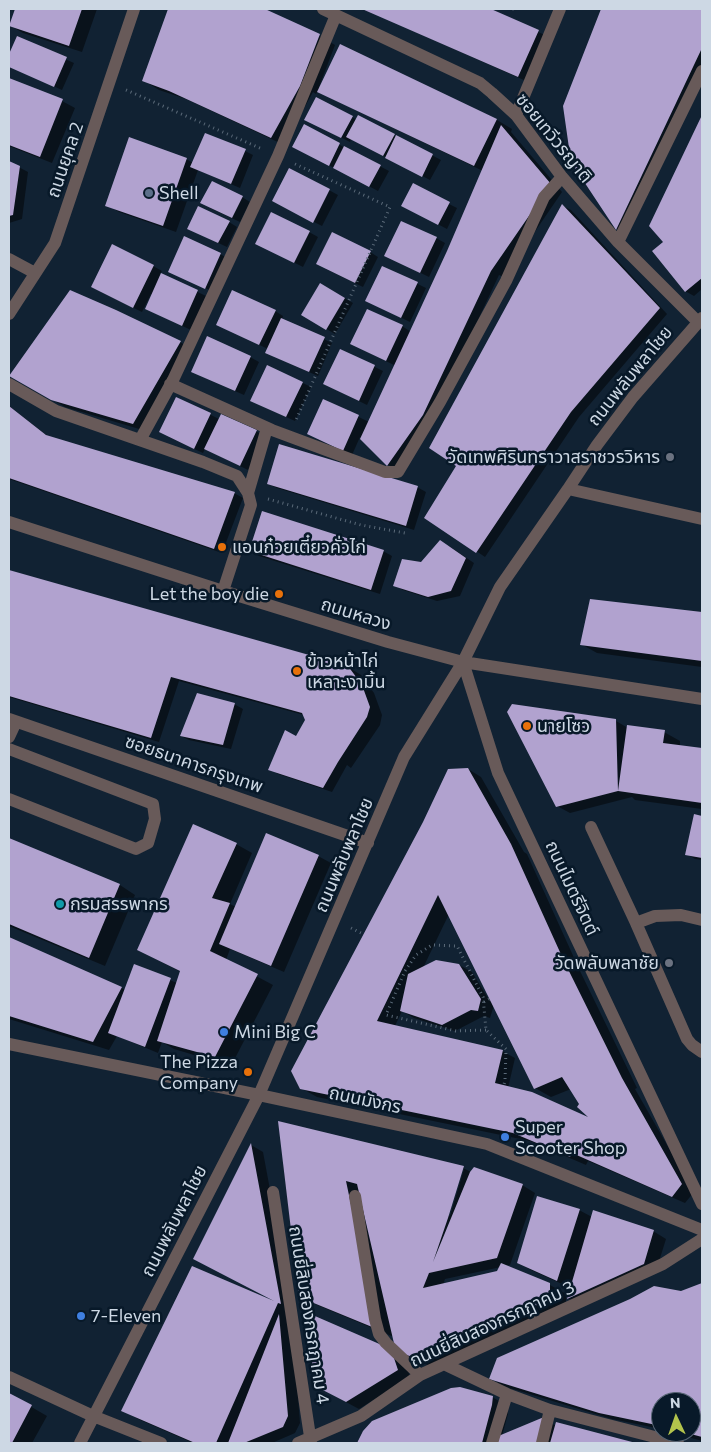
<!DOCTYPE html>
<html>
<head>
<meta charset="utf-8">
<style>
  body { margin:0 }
  #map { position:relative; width:711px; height:1452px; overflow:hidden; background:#123; font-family:Commissioner,sans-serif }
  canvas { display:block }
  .frame { position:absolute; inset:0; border:10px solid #cdd8e4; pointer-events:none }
  .north { position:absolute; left:651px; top:1392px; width:50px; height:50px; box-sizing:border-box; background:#081929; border:1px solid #576574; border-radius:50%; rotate:357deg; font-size:14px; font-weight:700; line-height:20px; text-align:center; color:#cdd8e4 }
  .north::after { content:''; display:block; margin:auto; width:18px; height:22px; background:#b2c34c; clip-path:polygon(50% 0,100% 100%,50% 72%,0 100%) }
</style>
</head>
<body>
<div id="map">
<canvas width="711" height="1452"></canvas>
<div class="frame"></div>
<div class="north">N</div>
</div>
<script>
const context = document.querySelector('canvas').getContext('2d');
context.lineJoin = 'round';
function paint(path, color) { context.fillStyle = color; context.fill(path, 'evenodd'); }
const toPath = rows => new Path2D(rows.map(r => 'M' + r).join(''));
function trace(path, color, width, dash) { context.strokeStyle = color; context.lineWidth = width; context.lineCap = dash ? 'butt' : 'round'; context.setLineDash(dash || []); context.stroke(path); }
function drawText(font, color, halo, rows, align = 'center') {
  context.font = font + ' Commissioner,"Noto Sans Thai",sans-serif'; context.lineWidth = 5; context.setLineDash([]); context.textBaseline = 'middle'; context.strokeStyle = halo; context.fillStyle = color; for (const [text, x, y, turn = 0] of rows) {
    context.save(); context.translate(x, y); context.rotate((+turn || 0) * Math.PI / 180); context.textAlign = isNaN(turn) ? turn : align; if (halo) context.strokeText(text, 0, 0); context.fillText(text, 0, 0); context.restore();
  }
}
paint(toPath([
  [16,9,97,9,82,52,23,33,11,26],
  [169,9,262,9,319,36,335,45,319,87,497,120,512,129,511,132,562,192,504,277,499,275,431,420,396,469,388,465,360,437,352,455,317,439,324,400,369,422,396,366,351,344,402,326,411,332,483,171,335,100,318,90,316,94,313,92,284,145,186,99,159,90,143,80],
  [364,9,488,9,547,36,526,81],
  [603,9,702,9,702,70,625,233,617,229,572,162,564,106],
  [17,38,74,63,62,90,9,66,9,57],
  [9,80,62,101,75,108,52,163,9,146],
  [352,117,357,120,359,117,441,160,430,180,351,139,350,142,314,124],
  [702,118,702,289,694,296,685,291,665,242,651,226],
  [304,126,389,171,378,191,302,151],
  [245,151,253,155,240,188,198,170,176,232,119,212,107,205,186,159,193,163],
  [9,162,28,172,22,219,9,223],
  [290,169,338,195,322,226,282,206],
  [242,197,250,202,240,222,210,208],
  [449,204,457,208,447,229,411,210],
  [563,206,571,210,667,314,579,417,485,557,426,517,458,465],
  [229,222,237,227,227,247,197,233],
  [309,232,318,237,303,267,265,248],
  [436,238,445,243,429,277,394,260],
  [370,252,378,257,363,287,326,269],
  [220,254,229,259,214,292,178,276],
  [153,266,162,271,160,274,206,296,191,330,146,309,153,295,151,294,142,312,101,292],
  [383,267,426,288,410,322,375,305],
  [321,284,353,303,335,334,303,315],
  [275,311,283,316,282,319,332,343,318,376,275,357,268,349,226,329],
  [180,342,192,349,146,431,65,407,11,375],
  [340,350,383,371,367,405,324,384],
  [250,357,259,362,244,395,201,376],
  [303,383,311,387,295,421,260,405],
  [177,398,219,419,256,431,264,436,248,470,205,449,203,453,169,437],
  [9,406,49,437,234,493,243,498,222,553,9,479],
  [268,484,417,487,426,492,414,530,277,488],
  [449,546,474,563,460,596,437,601,403,590,394,585],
  [250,551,383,551,392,556,380,594,259,556],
  [9,572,348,667,361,675,374,693,382,715,380,725,351,768,347,765,332,792,278,774,270,769,297,738,307,720,304,715,179,681,159,742,9,697],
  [591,601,702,614,702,667,597,653,581,644],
  [234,704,243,709,231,749,189,740,181,736],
  [616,721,628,728,664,732,680,741,680,746,702,749,702,809,635,800,632,797,570,813,557,806],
  [468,769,481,777,524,852,527,854,580,971,637,1088,635,1089,694,1192,685,1203,588,1161,586,1165,530,1141,317,1097,301,1088],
  [449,914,491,999,489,1000,472,972,459,965,423,968],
  [494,1005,535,1088,551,1097,571,1089,581,1104,594,1121,508,1088,515,1058,502,1051,395,1026,402,1011,414,1018,455,1031,484,1016,490,1018],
  [695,816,702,817,702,860,695,859,687,854],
  [9,839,120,885,135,895,105,966,9,926],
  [236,844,252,853,230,904,236,907,318,856,331,863,284,972,230,949,226,960,273,985,231,1066,174,1049,162,1042,158,1053,117,1036,109,1050,9,1019,9,939,126,990,135,966,177,983,181,972,138,950],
  [251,1145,263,1152,293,1313,292,1322,300,1423,295,1433,272,1443,193,1443,138,1419,122,1410,272,1302,273,1300,195,1259],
  [283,1164,463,1168,471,1172,522,1185,535,1193,510,1265,504,1266,550,1285,566,1294,566,1308,437,1368,413,1360,397,1351,394,1337,317,1305,300,1296],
  [461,1169,464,1169,450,1216,448,1215],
  [501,1267,498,1272,443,1285,445,1279],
  [579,1210,592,1217,653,1231,666,1239,656,1271,580,1305,568,1298,571,1288,531,1270,518,1263],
  [702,1285,702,1441,670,1432,691,1432,691,1402,661,1402,661,1429,612,1419,503,1386,491,1378,681,1292],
  [309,1323,404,1358,410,1377,359,1409,329,1393],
  [9,1394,47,1416,32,1443,9,1443],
  [492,1397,508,1406,508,1414,502,1436,544,1419,556,1426,557,1424,633,1443,358,1443,364,1432]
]), '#0007');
paint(toPath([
  [15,9,82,9,69,46,9,26],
  [168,9,265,9,320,34,300,86,271,138,169,91,142,81],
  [362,9,491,9,539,30,518,77],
  [601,9,702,9,702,48,616,230,571,162,563,106],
  [17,36,67,57,54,87,9,67,9,54],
  [340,44,497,119,474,166,317,92],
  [9,78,63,99,40,157,9,145],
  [316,97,353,116,341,138,304,120],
  [358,115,395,134,383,156,346,137],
  [702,115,702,278,685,292,652,251,663,242,649,226],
  [304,124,340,143,329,166,292,147],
  [501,125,551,184,491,271,423,415,387,466,360,439,447,251],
  [205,133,246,149,231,184,190,167],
  [396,135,433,154,422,177,385,158],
  [129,137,187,158,163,226,105,206],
  [344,146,381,165,369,187,333,168],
  [9,161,20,166,13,215,9,216],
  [289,168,330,189,313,223,272,201],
  [212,181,243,196,232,218,200,203],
  [413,183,450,202,438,225,401,206],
  [562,204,660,308,571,412,476,553,424,518,456,466,429,448],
  [198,206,230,221,218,243,187,229],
  [271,212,310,231,294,263,255,244],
  [401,221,437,237,420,273,384,256],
  [332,232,371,251,355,283,316,264],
  [184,236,221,253,205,289,168,272],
  [112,244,154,265,133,308,91,287],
  [382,266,418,282,401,318,365,301],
  [161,273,198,290,182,326,145,309],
  [320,283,345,298,326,330,301,315],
  [70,290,116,310,181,341,133,424,51,400,9,376],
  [232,290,276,310,259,345,216,325],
  [367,309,403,325,386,361,350,344],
  [281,318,325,337,309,372,265,353],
  [207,336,251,356,235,391,191,372],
  [340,349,375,365,359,401,323,384],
  [267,365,303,382,286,417,250,401],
  [176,397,211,413,194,449,159,432],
  [323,399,359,415,343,451,307,434],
  [9,406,46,435,235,492,214,549,9,478],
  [221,414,257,430,240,466,204,449],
  [279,444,418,486,406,526,267,484],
  [262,511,384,550,371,590,249,551],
  [440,540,466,558,451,591,428,597,393,586,402,559,421,562],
  [9,570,348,666,362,685,370,707,367,717,338,762,323,788,268,770,285,730,296,736,305,720,302,713,171,677,151,738,9,696],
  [590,599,702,612,702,661,580,645],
  [197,693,235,703,223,745,180,736],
  [512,704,616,719,618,791,556,807,507,712],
  [627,725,665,730,663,743,702,748,702,803,618,791],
  [468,768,511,844,564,961,622,1078,682,1184,672,1197,572,1153,570,1157,513,1133,300,1089,291,1071,423,822,448,769],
  [438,895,534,1089,562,1077,579,1104,577,1107,588,1117,532,1092,495,1083,503,1050,377,1021],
  [694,814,702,816,702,858,685,855],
  [193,824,237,843,212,898,230,903,210,951,258,974,215,1057,157,1041,180,971,137,950],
  [266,833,319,855,271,966,219,944],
  [9,838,120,884,89,958,9,924],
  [9,937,122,987,93,1042,9,1016],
  [436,960,459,964,481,999,478,1011,471,1010,442,1025,400,1011,408,974],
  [134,964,171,978,145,1047,108,1033],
  [278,1121,464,1166,448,1218,433,1262,470,1172,474,1167,523,1184,497,1258,429,1273,423,1288,497,1271,501,1263,550,1283,550,1299,420,1359,396,1352,357,1184,346,1181,377,1329,299,1297],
  [251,1143,281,1304,278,1303,216,1443,195,1443,121,1411,192,1266,274,1301,193,1259],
  [537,1196,580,1209,557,1281,517,1263],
  [593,1210,654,1230,644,1264,567,1299],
  [702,1283,702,1437,687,1433,691,1432,691,1402,661,1402,661,1426,599,1413,489,1379,497,1358,630,1299,654,1286,681,1291],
  [308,1313,391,1349,398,1370,346,1402,315,1386,307,1323],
  [279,1314,288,1416,283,1427,244,1443,228,1443],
  [460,1387,493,1396,492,1405,482,1443,357,1443,363,1431,372,1421,451,1388],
  [9,1393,32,1405,12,1443,9,1443],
  [544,1417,538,1443,494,1443,496,1437],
  [556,1422,636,1443,550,1443]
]), '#b1a2cf');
trace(toPath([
  [513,9,517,11],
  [126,90,262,149],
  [295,164,390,207,296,420],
  [268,499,361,525,405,533],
  [351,928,363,934],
  [484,1002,489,999],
  [486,1030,456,1031,386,1015,405,971,416,955,432,945,457,946,483,997,486,1030,506,1049,505,1080,504,1085]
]), '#5b6a79', 3, [1, 4]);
trace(toPath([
  [323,9,480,83,492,93,516,115,562,177,618,242,698,322],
  [516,115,560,9],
  [618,242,702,71],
  [9,259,35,273],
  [9,314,55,243,134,9],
  [9,384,56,411,203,462,237,476,248,493,251,505,223,591],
  [170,384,272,430,385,472,398,472,440,402,506,281,544,197,562,177],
  [140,440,173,380,278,156,336,15],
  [568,489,702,519],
  [248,493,267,428],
  [9,522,223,591,388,642,463,662,702,699],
  [463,662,498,773,702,1204],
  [9,719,368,843],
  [9,737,16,722],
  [9,749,153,804,155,819,148,843,136,849,9,799],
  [591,827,636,923,655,916,681,915,702,920],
  [636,923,687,1039,692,1045,702,1052],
  [9,1044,259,1095,487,1144,702,1230],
  [273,1192,311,1443],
  [355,1196,375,1319,379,1334,386,1343,420,1375],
  [444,1364,507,1394,550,1410,678,1443],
  [9,1377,93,1416,161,1443],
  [80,1443,259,1095,404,757,463,662,500,587,568,489,597,445,633,397,702,318],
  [298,1443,361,1416,420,1375,663,1264,702,1239],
  [492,1443,507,1394],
  [542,1443,550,1410]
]), '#685a59', 12);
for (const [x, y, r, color] of [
  [149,193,5,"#5c6f8a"],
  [670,457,5,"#6b7280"],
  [222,547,5,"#e8710a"],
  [279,594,5,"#e8710a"],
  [297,671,5,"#e8710a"],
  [527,726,5,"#e8710a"],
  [60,904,5,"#0f9aa8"],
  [669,963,5,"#6b7280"],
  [224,1032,5,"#3f7fe0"],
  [248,1072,5,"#e8710a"],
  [505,1137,5,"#3f7fe0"],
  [81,1316,5,"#3f7fe0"]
]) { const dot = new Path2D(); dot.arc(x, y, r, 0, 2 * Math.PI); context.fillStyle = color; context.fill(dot); trace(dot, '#081929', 2); }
drawText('18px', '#cdd8e4', '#081929', [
  ["ซอยเทวีวรญาติ",554,138,51],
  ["ถนนยุคล 2",65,160,-71],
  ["ถนนพลับพลาไชย",630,376,-51],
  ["ถนนหลวง",356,614,17],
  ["ซอยธนาคารกรุงเทพ",194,764,19],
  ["ถนนพลับพลาไชย",344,855,-67],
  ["ถนนไมตรีจิตต์",572,888,65],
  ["ถนนมังกร",365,1100,12],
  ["ถนนพลับพลาไชย",174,1221,-63],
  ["ถนนยี่สิบสองกรกฎาคม 4",309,1315,81],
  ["ถนนยี่สิบสองกรกฎาคม 3",492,1324,-25]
]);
drawText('18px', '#cdd8e4', '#081929', [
  ["Shell",159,193],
  ["วัดเทพศิรินทราวาสราชวรวิหาร",660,457,"right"],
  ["แอนก๋วยเตี๋ยวคั่วไก่",232,547],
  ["Let the boy die",269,594,"right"],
  ["ข้าวหน้าไก่",307,661],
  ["เหลาะงามิ้น",307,682],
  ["นายโซว",537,726],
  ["กรมสรรพากร",70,904],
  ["วัดพลับพลาชัย",659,963,"right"],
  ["Mini Big C",234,1032],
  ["The Pizza",238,1062,"right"],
  ["Company",238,1083,"right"],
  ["Super",515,1127],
  ["Scooter Shop",515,1148],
  ["7-Eleven",91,1316]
], 'left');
</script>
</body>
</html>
